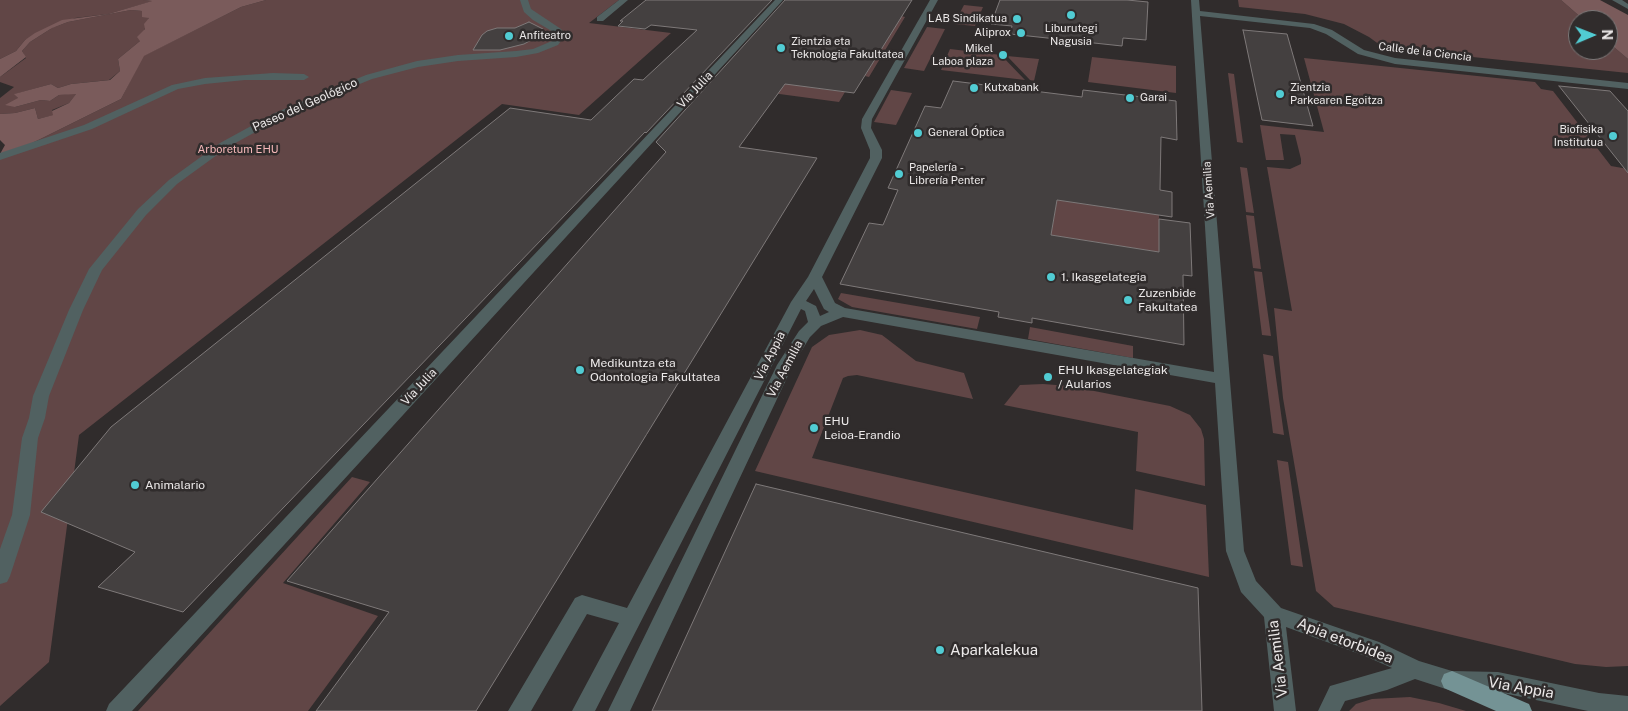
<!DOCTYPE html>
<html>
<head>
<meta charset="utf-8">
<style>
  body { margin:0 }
  #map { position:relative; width:1628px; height:711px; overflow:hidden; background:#302c2c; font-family:"Public Sans",sans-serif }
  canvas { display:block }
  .north { position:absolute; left:1568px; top:10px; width:50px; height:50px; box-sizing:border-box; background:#302c2c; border:1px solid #7b7878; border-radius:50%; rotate:89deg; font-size:14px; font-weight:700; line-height:20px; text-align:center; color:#ece9e9 }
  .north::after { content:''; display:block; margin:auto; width:18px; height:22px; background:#51ccd3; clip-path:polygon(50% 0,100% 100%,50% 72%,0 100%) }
</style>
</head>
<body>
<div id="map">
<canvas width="1628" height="711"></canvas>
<div class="north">N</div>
</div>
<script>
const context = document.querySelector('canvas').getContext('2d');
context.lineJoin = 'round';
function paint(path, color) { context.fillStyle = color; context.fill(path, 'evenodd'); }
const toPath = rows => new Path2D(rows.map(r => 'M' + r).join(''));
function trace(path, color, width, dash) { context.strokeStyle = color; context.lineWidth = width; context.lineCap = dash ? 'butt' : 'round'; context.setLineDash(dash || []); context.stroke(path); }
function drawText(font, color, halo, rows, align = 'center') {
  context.font = font + ' "Public Sans",sans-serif'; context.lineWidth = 5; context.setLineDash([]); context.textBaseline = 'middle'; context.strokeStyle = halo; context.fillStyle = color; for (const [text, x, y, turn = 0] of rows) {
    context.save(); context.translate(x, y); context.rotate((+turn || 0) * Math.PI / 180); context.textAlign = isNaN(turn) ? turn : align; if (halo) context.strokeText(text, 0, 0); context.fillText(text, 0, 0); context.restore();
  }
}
paint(toPath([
  [0,0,143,0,153,1,108,14,75,18,25,40,16,51,0,59],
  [266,0,619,0,589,23,671,33,579,115,502,104,79,435,49,662,0,706,0,159,121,99,143,56,241,7],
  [1238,0,1561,0,1584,20,1578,20,1578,50,1608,50,1608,42,1628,59,1628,73,1395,49,1380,45,1369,37,1344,24,1305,14,1239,7],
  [964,5,983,7,975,26,954,24],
  [131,10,142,11,149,18,140,41,118,59,120,71,109,80,71,84,58,88,51,84,15,94,18,98,15,107,41,100,50,101,59,95,77,93,69,103,52,110,54,115,38,119,35,108,15,113,0,114,0,98,14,87,0,82,0,77,26,58,22,51,30,42,52,28,68,22],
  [901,16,905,17,869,77,865,76],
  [927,27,945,29,924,71,904,68],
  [950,49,1001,55,1025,80,941,70],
  [1007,56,1039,59,1034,81,1030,80],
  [1092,57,1176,66,1176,93,1088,82],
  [1304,58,1535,82,1541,89,1553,91,1611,166,1628,169,1628,666,1606,667,1575,664,1334,607,1316,591,1283,398,1274,308,1292,311,1267,167,1290,169,1301,164,1301,159,1295,135,1280,134,1284,160,1266,160,1260,125,1324,132],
  [789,71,808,87,845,92,839,102,772,93],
  [1228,73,1234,74,1243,143,1237,142],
  [891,90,912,93,896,125,874,122],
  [1240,167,1247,168,1254,213,1246,212],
  [1057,200,1159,215,1159,252,1051,235],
  [1246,215,1254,216,1261,269,1253,268],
  [1254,271,1262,272,1271,336,1262,335],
  [841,293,980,317,977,329,852,307,838,299],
  [1030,327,1133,346,1133,358,1028,339],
  [860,330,882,335,916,361,964,373,973,399,857,375,848,376,843,378,812,458,1133,530,1135,489,1206,505,1209,577,755,471,812,347,829,335],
  [1263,354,1273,356,1284,435,1273,433],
  [1043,384,1069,386,1170,406,1190,415,1201,429,1204,439,1205,486,1136,471,1138,432,1004,405,1020,385],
  [1277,460,1288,462,1303,567,1291,565],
  [352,477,370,482,283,583,378,616,308,711,138,711],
  [1410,697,1439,703,1466,711,1349,711,1356,704,1372,699]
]), '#614646');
paint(toPath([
  [143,0,266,0,241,7,144,56,121,99,0,159,0,154,5,145,0,140,0,114,15,113,35,108,38,119,53,115,52,111,69,103,76,94,59,95,50,101,41,100,15,107,5,105,18,98,14,94,51,84,58,88,71,84,110,80,120,71,118,59,140,41,137,37,145,29,144,24,149,18,142,17,142,11,131,10,68,22,52,28,30,42,22,51,26,57,0,77,0,59,16,51,25,40,35,33,62,20,108,14,152,1],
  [1561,0,1600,0,1628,15,1628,59,1608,42,1608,20,1584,20]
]), '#7a5b5b');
const building = toPath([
  [646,0,772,0,646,133,645,132,183,612,98,587,135,552,41,512,111,427,510,108,591,120,634,79,643,80,697,30,651,25,645,29,618,26,623,21,620,21,646,0],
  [785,0,912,0,854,93,785,84,739,147,817,158,476,711,316,711,389,612,287,581,666,152,656,142,785,0],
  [1000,0,1127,0,1148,2,1146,40,1123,38,1122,46,1010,34,1012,26,991,24,1000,0],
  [529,22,543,29,535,38,524,44,500,50,473,50,482,35,487,31,497,28,515,28,529,22],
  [1243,30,1287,34,1313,126,1262,120,1243,30],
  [953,81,1082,97,1083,90,1176,101,1177,140,1161,137,1160,190,1172,192,1172,217,1057,200,1051,235,1159,252,1159,219,1190,223,1192,276,1183,275,1184,345,1032,318,1032,323,998,317,999,312,840,284,869,223,883,225,898,190,888,188,925,106,941,108,953,81],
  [1559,86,1610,91,1628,111,1628,173,1559,86],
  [756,484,1198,588,1202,711,652,711,756,484]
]);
paint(building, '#444040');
trace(building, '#7e7979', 1);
paint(toPath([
  [520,0,528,0,531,9,561,29,565,35,558,45,538,53,516,57,458,61,418,67,372,79,345,90,283,117,228,147,177,184,146,215,102,270,83,310,49,396,45,418,38,438,30,515,10,576,7,582,0,584,0,549,12,515,22,438,29,418,33,396,69,310,89,269,138,209,169,180,220,143,275,113,339,86,366,75,417,61,458,55,516,51,533,49,552,41,556,35,555,33,533,20,524,12,520,0],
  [619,0,628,0,603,21,597,21,597,17,619,0],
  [775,0,783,0,132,711,106,711,109,704,775,0],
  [930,0,938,0,872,119,871,128,882,150,882,158,822,277,835,303,845,308,1214,372,1191,0,1199,0,1200,11,1314,24,1332,30,1364,50,1395,58,1628,83,1628,89,1395,64,1358,54,1326,34,1310,28,1200,16,1244,551,1256,581,1281,608,1379,642,1419,661,1452,671,1498,672,1599,693,1628,696,1628,711,1588,711,1498,692,1452,691,1415,679,1387,690,1345,701,1340,711,1318,711,1330,686,1392,668,1365,656,1286,627,1296,711,1274,711,1264,617,1241,592,1226,551,1215,383,843,317,821,326,810,337,793,365,630,711,608,711,777,365,799,331,808,322,805,311,801,309,595,711,572,711,619,623,587,614,531,711,508,711,575,598,582,595,627,608,791,302,808,277,870,158,870,150,861,128,862,119,930,0],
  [814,289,824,309,829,312,820,316,816,306,806,301,814,289],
  [1612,0,1622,0,1628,4,1628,9,1612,0],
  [273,73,304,74,309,77,304,80,245,80,205,84,178,89,92,129,0,160,0,153,84,125,172,85,205,78,273,73]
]), '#516161');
paint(toPath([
  [1452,671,1529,704,1532,711,1496,711,1444,688,1441,681,1444,674,1452,671]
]), '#749395');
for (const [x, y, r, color] of [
  [1071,15,5,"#51ccd3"],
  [1017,19,5,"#51ccd3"],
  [1021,33,5,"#51ccd3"],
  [509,36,5,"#51ccd3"],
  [781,48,5,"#51ccd3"],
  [1003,55,5,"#51ccd3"],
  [974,88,5,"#51ccd3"],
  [1280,94,5,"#51ccd3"],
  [1130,98,5,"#51ccd3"],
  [918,133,5,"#51ccd3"],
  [1613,136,5,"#51ccd3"],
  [899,174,5,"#51ccd3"],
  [1051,277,5,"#51ccd3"],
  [1128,300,5,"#51ccd3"],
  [580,370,5,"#51ccd3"],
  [1048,377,5,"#51ccd3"],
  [814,428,5,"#51ccd3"],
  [135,485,5,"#51ccd3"],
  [940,650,5,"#51ccd3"]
]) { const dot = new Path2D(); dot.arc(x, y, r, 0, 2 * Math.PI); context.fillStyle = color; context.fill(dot); trace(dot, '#302c2c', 2); }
drawText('11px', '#ece9e9', '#302c2c', [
  ["LAB Sindikatua",1007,19,"right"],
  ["Liburutegi",1071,29,"center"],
  ["Nagusia",1071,42,"center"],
  ["Aliprox",1011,33,"right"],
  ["Anfiteatro",519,36],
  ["Zientzia eta",791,42],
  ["Teknologia Fakultatea",791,55],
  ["Mikel",993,49,"right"],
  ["Laboa plaza",993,62,"right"],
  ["Kutxabank",984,88],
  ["Zientzia",1290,88],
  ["Parkearen Egoitza",1290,101],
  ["Garai",1140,98],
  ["Biofisika",1603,130,"right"],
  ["Institutua",1603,143,"right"],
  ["General Óptica",928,133],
  ["Papelería -",909,168],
  ["Librería Penter",909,181]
], 'left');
drawText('11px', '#ece9e9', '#302c2c', [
  ["Calle de la Ciencia",1425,52,7],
  ["Via Aemilia",1209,190,-94]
]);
drawText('11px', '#f4b7b8', '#302c2c', [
  ["Arboretum EHU",238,150]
]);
drawText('12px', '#ece9e9', '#302c2c', [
  ["Vía Julia",695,90,-47],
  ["Paseo del Geológico",305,105,-24],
  ["Via Appia",770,356,-63],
  ["Via Aemilia",785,369,-62],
  ["Vía Julia",419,387,-47]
]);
drawText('12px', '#ece9e9', '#302c2c', [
  ["1. Ikasgelategia",1061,277],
  ["Zuzenbide",1138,293],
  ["Fakultatea",1138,307],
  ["Medikuntza eta",590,363],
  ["Odontologia Fakultatea",590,377],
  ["EHU Ikasgelategiak",1058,370],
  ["/ Aularios",1058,384],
  ["EHU",824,421],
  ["Leioa-Erandio",824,435],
  ["Animalario",145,485]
], 'left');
drawText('15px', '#ece9e9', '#302c2c', [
  ["Apia etorbidea",1345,641,21],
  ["Via Aemilia",1278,659,-97],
  ["Via Appia",1521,688,10]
]);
drawText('15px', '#ece9e9', '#302c2c', [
  ["Aparkalekua",950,650]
], 'left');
</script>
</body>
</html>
